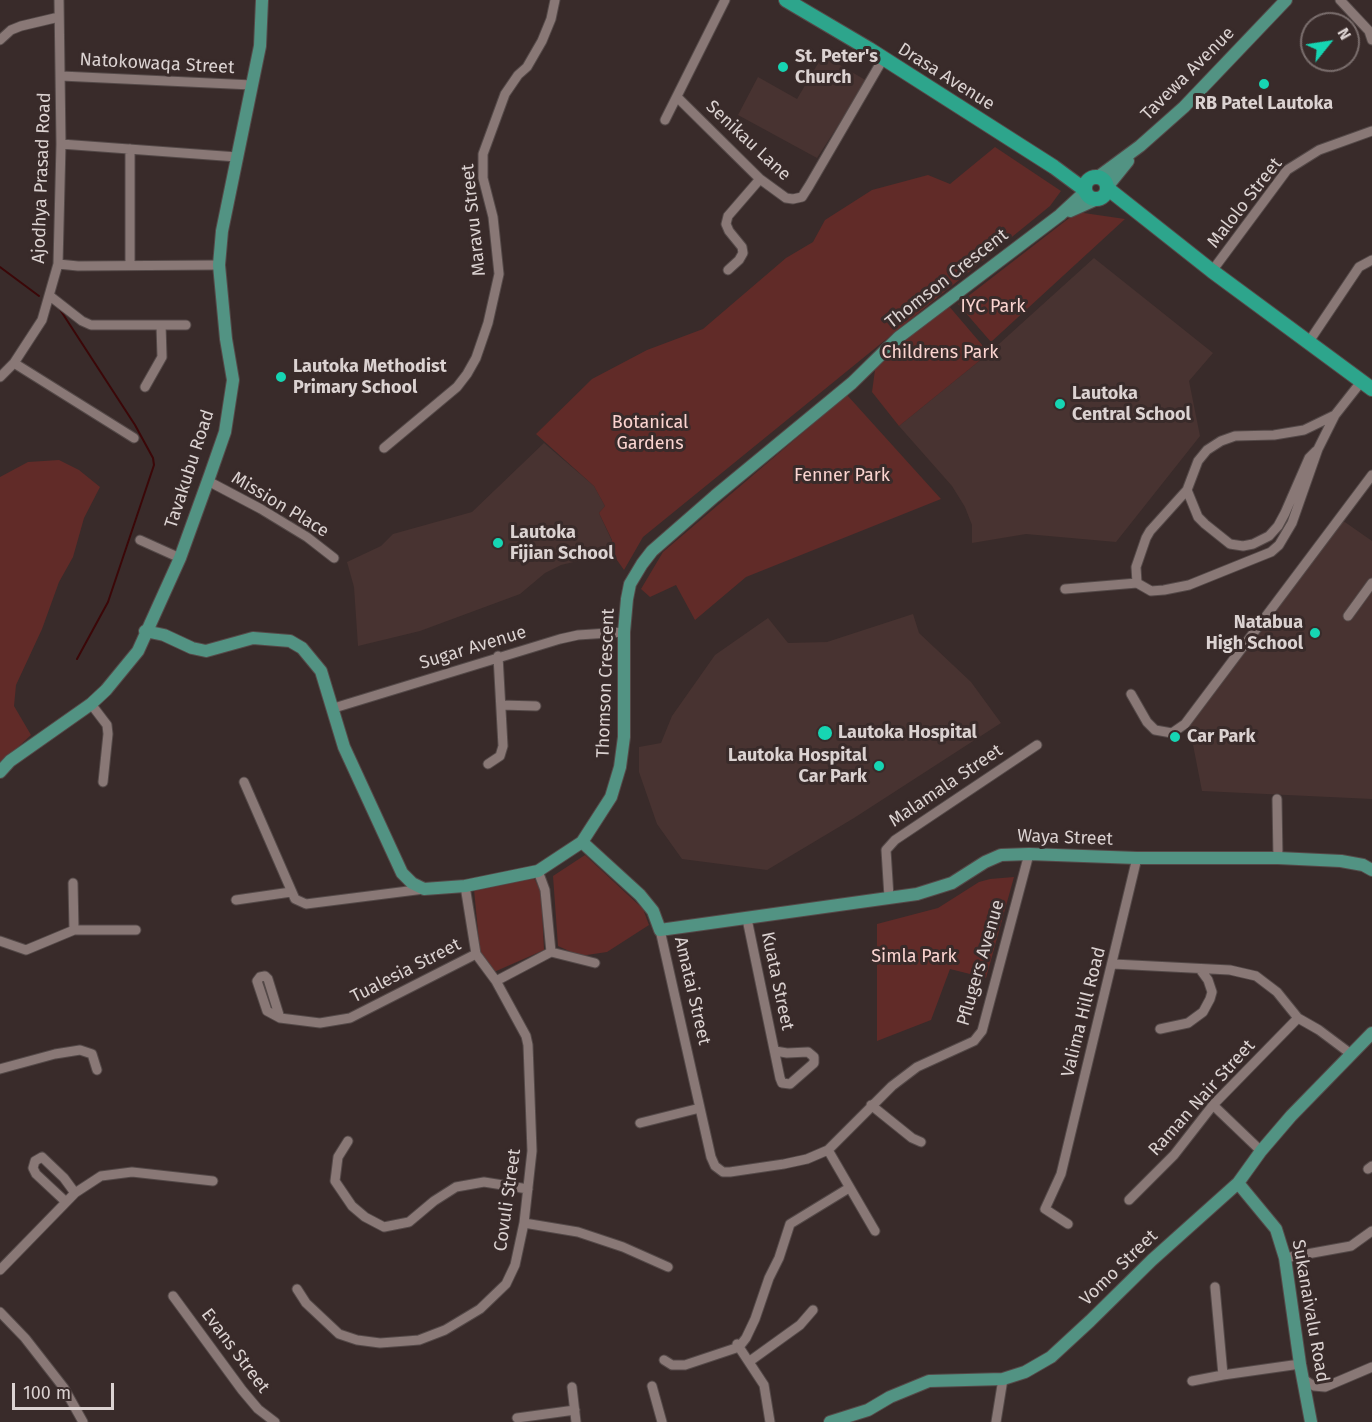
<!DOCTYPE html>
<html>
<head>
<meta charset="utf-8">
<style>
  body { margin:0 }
  #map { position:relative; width:1372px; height:1422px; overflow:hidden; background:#392b2a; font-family:"Fira Sans",sans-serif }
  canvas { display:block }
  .north { position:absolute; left:1300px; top:12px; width:60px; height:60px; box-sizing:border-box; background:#392b2a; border:2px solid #7a6e6d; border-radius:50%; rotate:60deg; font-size:16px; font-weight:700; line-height:24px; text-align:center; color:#dbd2d1 }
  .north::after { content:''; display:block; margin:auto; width:21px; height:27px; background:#16d5b3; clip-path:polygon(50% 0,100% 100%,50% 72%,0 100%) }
  .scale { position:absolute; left:12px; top:1383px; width:102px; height:27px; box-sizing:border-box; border:3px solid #dbd2d1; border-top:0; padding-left:8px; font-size:18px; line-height:21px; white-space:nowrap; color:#dbd2d1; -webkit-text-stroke:4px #392b2a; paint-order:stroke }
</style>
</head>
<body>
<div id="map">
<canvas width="1372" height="1422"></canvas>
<div class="north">N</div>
<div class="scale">100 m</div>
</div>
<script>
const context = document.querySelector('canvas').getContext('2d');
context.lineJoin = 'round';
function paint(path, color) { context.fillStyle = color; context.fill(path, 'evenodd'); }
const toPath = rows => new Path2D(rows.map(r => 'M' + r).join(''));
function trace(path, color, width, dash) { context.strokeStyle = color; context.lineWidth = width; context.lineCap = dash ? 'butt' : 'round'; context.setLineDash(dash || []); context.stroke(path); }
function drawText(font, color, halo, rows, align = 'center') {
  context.font = font + ' "Fira Sans",sans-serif'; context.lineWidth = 6; context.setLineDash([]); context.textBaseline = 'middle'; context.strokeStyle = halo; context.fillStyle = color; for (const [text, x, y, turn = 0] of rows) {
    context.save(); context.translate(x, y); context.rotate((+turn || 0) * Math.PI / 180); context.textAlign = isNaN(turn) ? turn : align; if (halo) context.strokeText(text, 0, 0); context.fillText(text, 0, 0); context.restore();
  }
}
paint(toPath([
  [823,55,867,81,817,158,738,115,758,77,797,99],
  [1094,258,1213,353,1189,381,1200,436,1116,542,1026,534,972,543,972,525,965,507,952,486,899,426,989,353],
  [544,443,594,486,605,506,599,513,612,541,612,553,561,565,545,573,520,594,420,631,358,646,354,587,347,562,381,546,393,534,472,512],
  [1342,520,1372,541,1372,799,1202,791,1189,724],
  [913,614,919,633,971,682,1001,723,854,818,767,870,682,859,657,824,639,772,639,747,661,743,672,716,715,655,768,618,788,643,827,642]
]), '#483331');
paint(toPath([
  [995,147,1061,191,1050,206,643,537,624,570,612,553,612,540,599,513,605,506,594,486,536,434,592,379,647,350,703,329,786,258,813,242,825,220,872,190,928,175,950,184],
  [1077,212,1125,219,991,342,958,304],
  [948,305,989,353,899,426,872,392,875,370,903,342],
  [847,395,941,499,746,577,695,620,676,585,650,597,641,589,663,552],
  [59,460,79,470,100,487,84,518,73,557,59,582,42,629,16,685,14,706,31,735,0,764,0,477,28,462],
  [585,855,643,909,649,925,607,952,580,956,558,946,553,876],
  [531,872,541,892,544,950,494,972,480,952,473,879],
  [1014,877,986,978,950,969,931,1020,877,1041,877,924,938,908,979,882,990,879]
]), '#612b28');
trace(toPath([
  [0,267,39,296],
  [59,308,135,425,153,458,154,465,108,602,77,659]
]), '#3b0708', 2);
const minor = toPath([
  [1340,0,1369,31,1372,40],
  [0,40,11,30,21,26,59,17],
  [61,76,252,85],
  [677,97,760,179,786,198,793,199,802,197,809,186,883,59],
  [665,120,725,0],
  [61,144,237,157],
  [58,264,78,266,219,265],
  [130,265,130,149],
  [728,270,739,260,743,253,742,247,729,231,726,224,728,216,760,179],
  [1212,271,1287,170,1319,150,1372,131],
  [50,296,82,321,91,325,186,325],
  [1308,343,1359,267,1372,260],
  [14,363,134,438],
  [0,377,14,363,42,320,58,264,61,144,59,0],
  [145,387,162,357,161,325],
  [384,448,457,387,467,374,476,358,488,323,499,274,493,217,483,178,483,154,505,94,518,75,527,67,542,41,551,19,555,0],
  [208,481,261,509,307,537,334,558],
  [1187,490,1198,517,1205,524,1230,544,1243,546,1253,544,1269,536,1278,526,1285,513,1309,458,1316,451],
  [140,540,180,558],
  [1137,583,1136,567,1146,538,1150,531,1187,490,1198,461,1207,450,1221,441,1235,436,1274,435,1304,430,1335,415],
  [1065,589,1137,583,1151,591,1164,590,1189,585,1271,552,1279,545,1292,523,1318,449,1335,415,1361,382],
  [1348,616,1372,583],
  [1131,694,1147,722,1155,730,1172,733,1185,724,1372,475],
  [91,704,107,725,108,734,103,782],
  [501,705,536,706],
  [334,708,560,639,578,635,624,632],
  [488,764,500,756,503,746,498,656],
  [244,782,295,899,306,904,424,889],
  [1277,799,1278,858],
  [538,871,545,890,551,952],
  [73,883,74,930],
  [889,897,886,850,895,840,1037,745],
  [236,900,291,892],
  [747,919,780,1078,782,1083,790,1084,814,1063,814,1057,808,1052,787,1053,775,1051],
  [660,930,711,1157,715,1166,723,1172,730,1172,784,1164,807,1159,828,1150,892,1086,917,1067,974,1041,982,1031,1029,854],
  [0,941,26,950,74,930,136,930],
  [551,952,595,963],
  [1113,964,1230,970,1256,976,1277,992,1298,1018,1319,1030,1351,1054],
  [496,981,551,952],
  [280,1018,268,979,265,976,260,977,257,981,267,1011,280,1018,320,1023,350,1018,476,954],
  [1160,1029,1188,1023,1203,1012,1210,999,1212,992,1208,980,1200,969],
  [0,1069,55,1054,80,1050,92,1054,97,1070],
  [871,1105,912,1138,921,1142],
  [1213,1105,1261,1151],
  [640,1123,700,1108],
  [348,1141,338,1157,335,1181,352,1206,365,1217,384,1227,409,1222,434,1201,456,1187,484,1182,528,1189],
  [828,1150,875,1231],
  [1368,1169,1372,1166],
  [1129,1200,1174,1155,1213,1105,1298,1018],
  [66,1202,36,1174,33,1168,35,1161,42,1157,64,1178,75,1193],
  [524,1223,578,1232,623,1247,668,1267],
  [1068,1224,1045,1209,1061,1174,1137,858],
  [1285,1258,1351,1246,1372,1231],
  [0,1270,75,1193,101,1176,132,1172,213,1181],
  [1215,1287,1223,1375,1300,1364],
  [297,1289,306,1303,339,1334,357,1340,380,1343,407,1341,419,1340,445,1330,480,1309,506,1284,515,1265,524,1223,532,1151,528,1045,526,1036,496,981,476,954,465,886],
  [173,1296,242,1390,258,1409,275,1422],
  [0,1312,25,1338,64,1388,83,1422],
  [737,1344,764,1385,770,1422],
  [664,1360,672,1365,685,1365,739,1347,746,1338,755,1319,769,1278,779,1258,790,1224,849,1188],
  [750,1361,800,1325,813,1310],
  [1303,1379,1314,1386,1325,1387,1372,1367],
  [1192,1381,1223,1375],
  [652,1386,662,1422],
  [572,1387,576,1422],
  [517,1418,575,1410],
  [996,1422,1003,1379]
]);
const major = toPath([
  [1098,177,1140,146,1184,107,1286,0],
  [1107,187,1128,161],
  [1070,211,1097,199],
  [145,631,164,635,192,648,206,651,253,638,290,641,302,648,321,671,344,747,402,873,412,883,424,889,465,886,538,871,582,842,611,797,620,767,624,737,624,632,627,599,630,584,642,564,652,551,715,496,852,383,899,337,1060,215,1086,191],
  [0,772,10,761,91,704,106,690,138,651,180,558,210,475,225,432,233,380,226,339,219,265,222,231,260,46,262,0],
  [582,842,640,895,653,911,660,930,917,894,952,883,985,862,1001,855,1029,854,1137,858,1278,858,1341,861,1363,865,1372,870],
  [1238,1183,1276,1229,1285,1258,1300,1364,1311,1422],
  [830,1422,868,1410,890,1397,929,1381,1003,1379,1025,1372,1051,1357,1090,1321,1152,1260,1238,1183,1261,1151,1291,1116,1372,1033]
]);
const highway = toPath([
  [786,0,869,49,1054,167,1085,190],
  '1085 188a11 11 0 1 1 22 0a11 11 0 1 1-22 0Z',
  [1107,188,1212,271,1372,389]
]);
trace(minor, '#544948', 11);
trace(major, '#544948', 14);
trace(highway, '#544948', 16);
trace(minor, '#897876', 9);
trace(major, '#529383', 12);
trace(highway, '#2da58c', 14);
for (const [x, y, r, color] of [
  [783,67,6,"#16d5b3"],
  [1264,84,6,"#16d5b3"],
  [281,377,6,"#16d5b3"],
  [1060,404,6,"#16d5b3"],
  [498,543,6,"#16d5b3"],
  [1315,633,6,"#16d5b3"],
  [825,733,8,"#16d5b3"],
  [1175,737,6,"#16d5b3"],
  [879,766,6,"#16d5b3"]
]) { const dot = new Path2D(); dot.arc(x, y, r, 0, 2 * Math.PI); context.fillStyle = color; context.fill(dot); trace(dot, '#392b2a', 2); }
drawText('bold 18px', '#dbd2d1', '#392b2a', [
  ["St. Peter's",795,57],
  ["Church",795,78],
  ["RB Patel Lautoka",1264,104,"center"],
  ["Lautoka Methodist",293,367],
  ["Primary School",293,388],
  ["Lautoka",1072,394],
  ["Central School",1072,415],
  ["Lautoka",510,533],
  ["Fijian School",510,554],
  ["Natabua",1303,623,"right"],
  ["High School",1303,644,"right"],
  ["Lautoka Hospital",838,733],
  ["Car Park",1187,737],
  ["Lautoka Hospital",867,756,"right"],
  ["Car Park",867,777,"right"]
], 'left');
drawText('18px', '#dbd2d1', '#392b2a', [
  ["Natokowaqa Street",157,64,3],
  ["Tavewa Avenue",1188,74,-45],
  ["Drasa Avenue",946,77,32],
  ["Senikau Lane",748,141,43],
  ["Ajodhya Prasad Road",42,178,-88],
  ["Malolo Street",1245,203,-52],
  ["Maravu Street",474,220,-96],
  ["Thomson Crescent",947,279,-38],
  ["Tavakubu Road",190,469,-72],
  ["Mission Place",280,505,31],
  ["Sugar Avenue",473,648,-17],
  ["Thomson Crescent",606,683,-88],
  ["Malamala Street",946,786,-34],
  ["Waya Street",1065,838,2],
  ["Pflugers Avenue",981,963,-74],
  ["Tualesia Street",406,971,-27],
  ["Kuata Street",777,981,78],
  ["Amatai Street",692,991,77],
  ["Valima Hill Road",1084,1012,-76],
  ["Raman Nair Street",1202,1098,-48],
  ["Covuli Street",508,1200,-82],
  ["Vomo Street",1119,1268,-44],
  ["Sukanaivalu Road",1310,1311,80],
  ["Evans Street",235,1351,53]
]);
drawText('18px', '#fbd4d0', '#392b2a', [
  ["IYC Park",993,307],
  ["Childrens Park",940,353],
  ["Botanical",650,423],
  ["Gardens",650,444],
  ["Fenner Park",842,476],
  ["Simla Park",914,957]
]);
</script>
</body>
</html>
